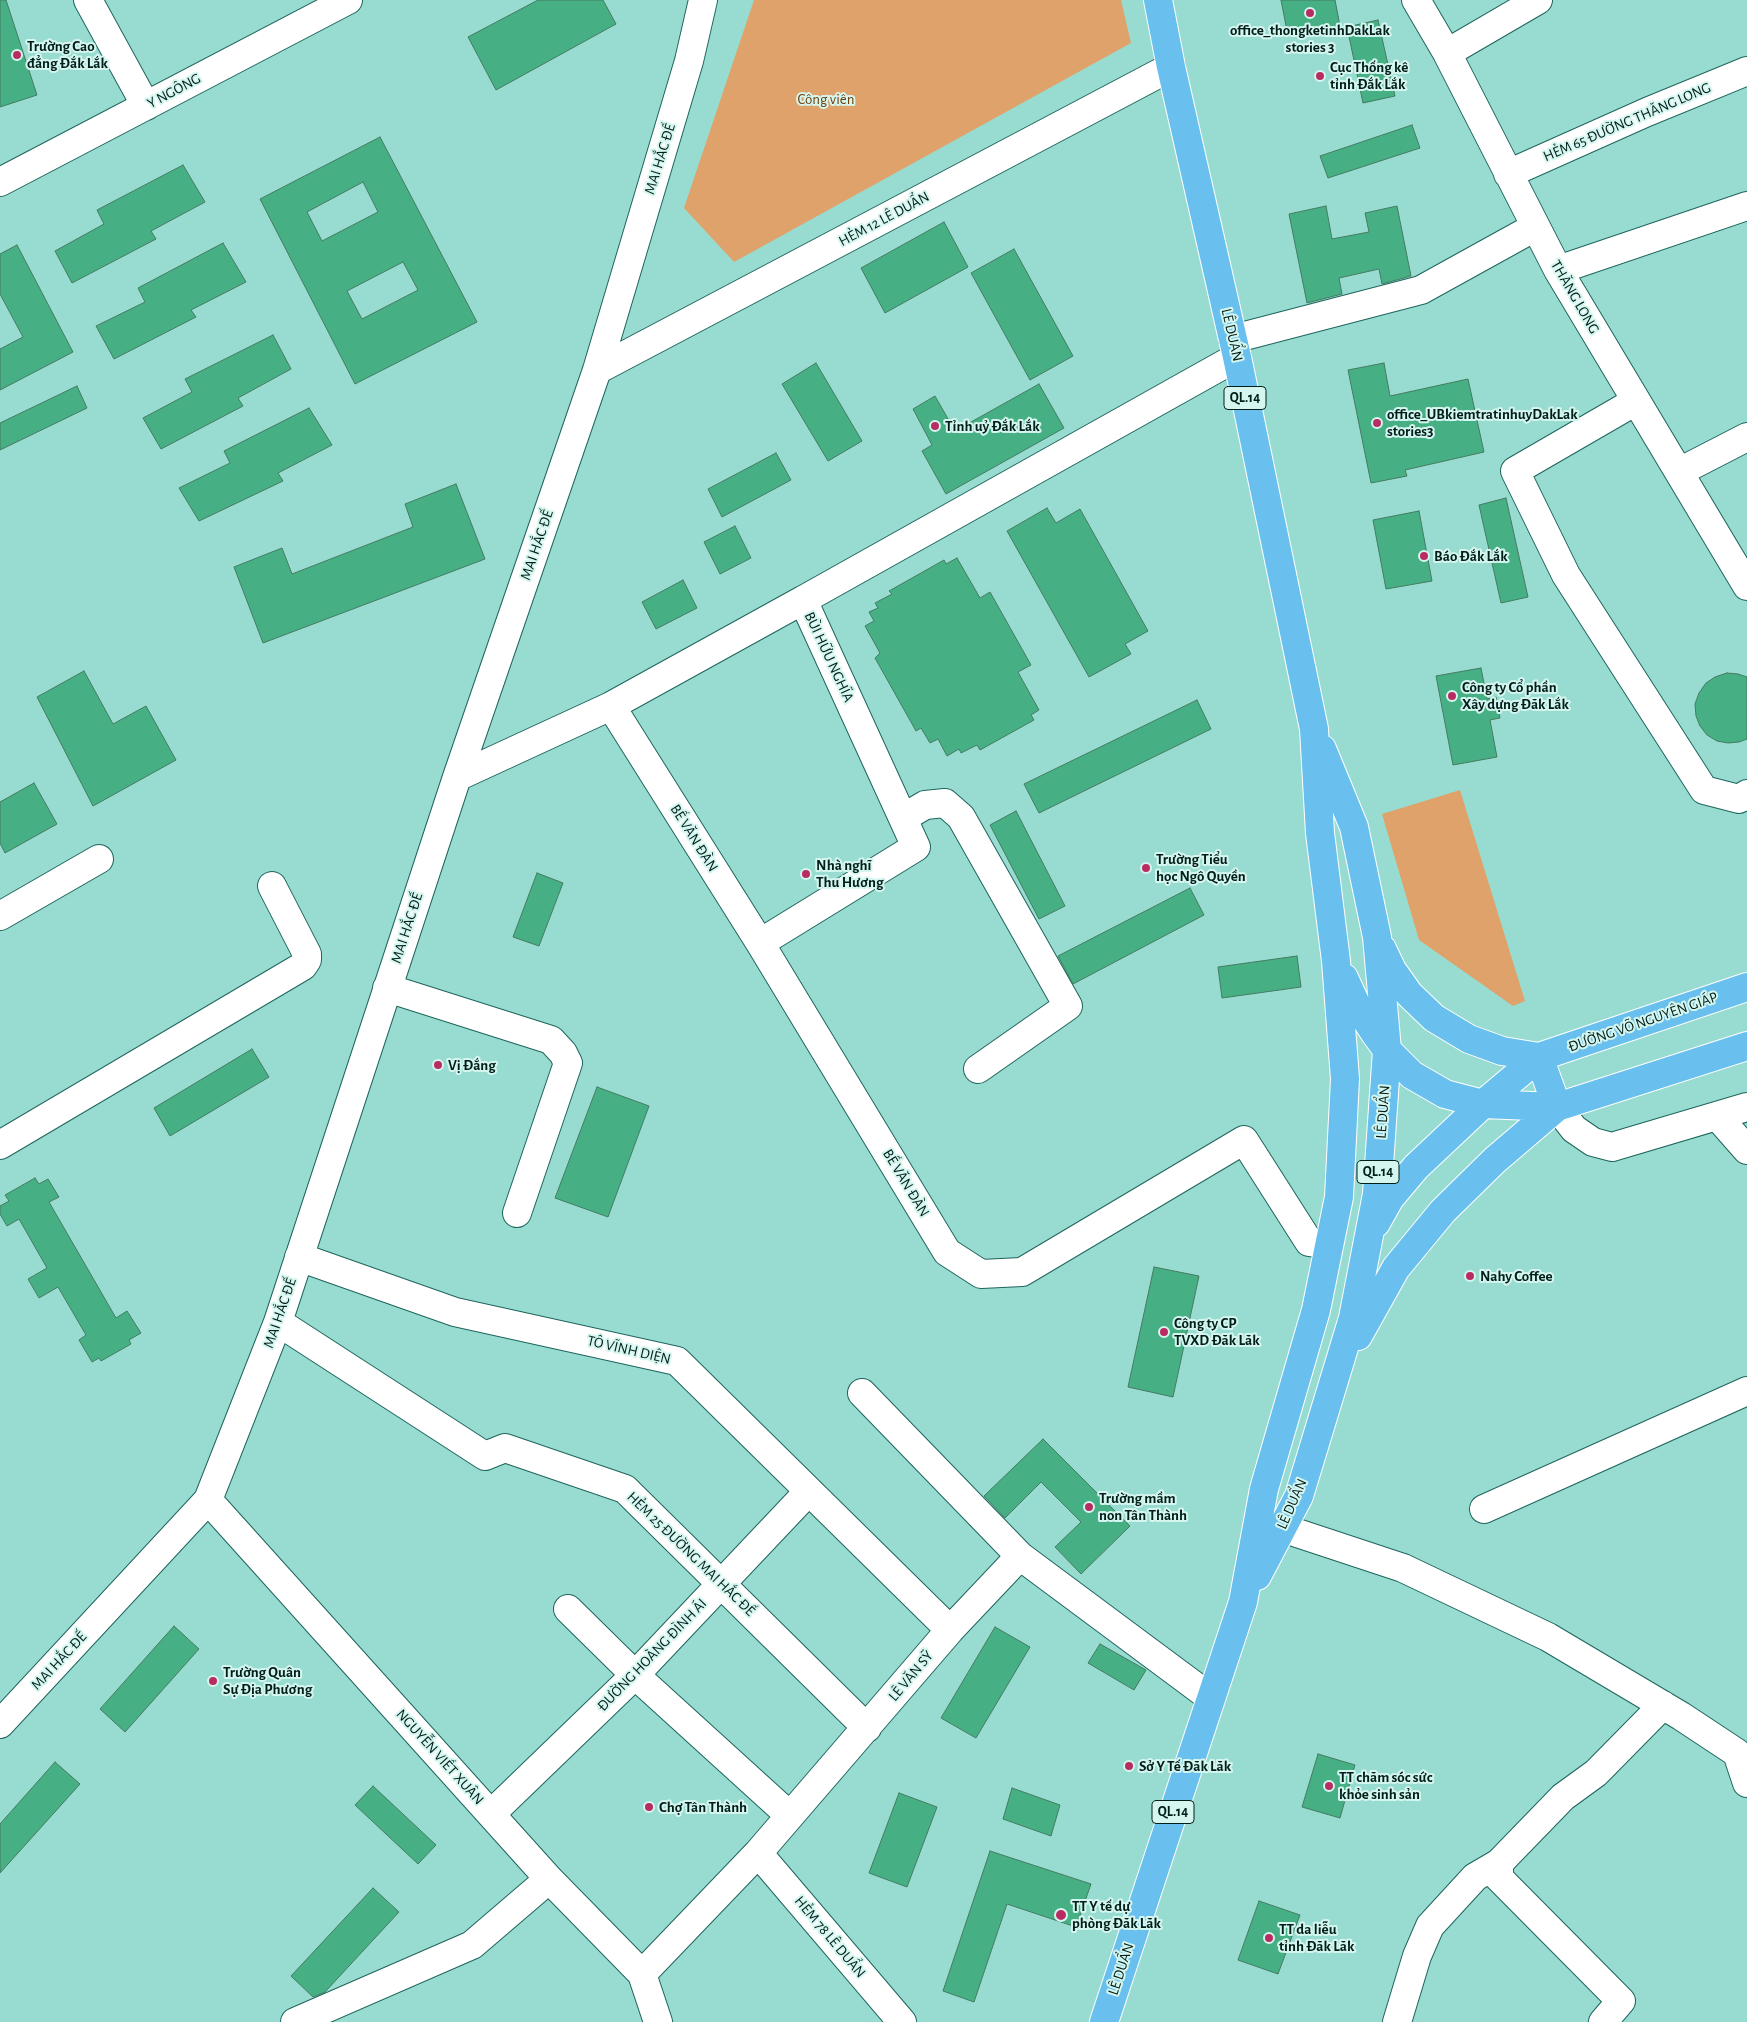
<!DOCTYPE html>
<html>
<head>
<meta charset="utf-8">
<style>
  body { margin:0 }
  canvas { display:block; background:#98dcd1 }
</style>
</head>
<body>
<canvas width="1747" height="2022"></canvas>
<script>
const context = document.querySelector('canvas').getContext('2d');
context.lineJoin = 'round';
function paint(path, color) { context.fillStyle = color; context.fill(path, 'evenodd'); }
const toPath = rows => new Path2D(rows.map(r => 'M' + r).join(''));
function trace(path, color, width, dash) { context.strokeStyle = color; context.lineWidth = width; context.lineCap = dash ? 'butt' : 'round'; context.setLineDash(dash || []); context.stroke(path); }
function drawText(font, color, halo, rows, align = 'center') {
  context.font = font + ' "Alegreya Sans",sans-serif'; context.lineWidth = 4; context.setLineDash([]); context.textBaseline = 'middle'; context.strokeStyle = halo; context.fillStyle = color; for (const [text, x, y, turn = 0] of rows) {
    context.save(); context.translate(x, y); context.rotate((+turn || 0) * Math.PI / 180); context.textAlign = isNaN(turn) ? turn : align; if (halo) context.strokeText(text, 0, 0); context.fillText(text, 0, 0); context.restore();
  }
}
paint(toPath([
  [754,0,1121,0,1131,43,734,262,684,208],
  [1460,790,1525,1001,1513,1006,1419,940,1382,814]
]), '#dea26a');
const building = toPath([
  [0,0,6,0,37,95,0,107,0,0],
  [538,0,603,0,616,24,496,90,468,37,538,0],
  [1281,0,1335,0,1340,26,1288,36,1281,0],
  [1378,20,1395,96,1363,103,1347,27,1378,20],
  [1412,125,1420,148,1328,178,1320,156,1412,125],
  [380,137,477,322,355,384,260,199,380,137],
  [363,182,378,212,322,241,307,212,363,182],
  [403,262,418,290,362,319,347,291,403,262],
  [183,165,205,202,151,231,156,239,72,283,55,251,104,224,97,210,183,165],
  [1326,206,1332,239,1369,232,1365,213,1397,206,1411,276,1382,284,1379,269,1339,278,1342,294,1307,303,1289,214,1326,206],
  [944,222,968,267,885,313,861,268,944,222],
  [223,243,246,282,191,310,196,317,114,359,96,326,145,302,138,288,223,243],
  [17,245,73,352,0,390,0,349,23,337,0,294,0,254,17,245],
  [1014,249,1073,356,1030,380,971,273,1014,249],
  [273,335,291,369,238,398,243,406,161,449,143,418,192,392,185,379,273,335],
  [816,363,862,441,828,461,782,384,816,363],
  [1384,363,1390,396,1468,379,1484,452,1405,470,1407,476,1371,483,1348,370,1384,363],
  [1039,384,1064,428,946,494,922,451,932,445,913,409,935,396,955,431,1039,384],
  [77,386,87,408,0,450,0,423,77,386],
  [309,408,332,445,278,473,283,481,199,521,179,488,230,463,224,451,309,408],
  [776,453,791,480,722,517,708,489,776,453],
  [456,484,485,559,263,643,234,567,282,548,292,574,413,527,405,504,456,484],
  [1506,498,1528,597,1501,603,1479,505,1506,498],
  [1047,508,1056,523,1080,509,1148,631,1125,644,1131,654,1089,677,1007,531,1047,508],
  [1419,511,1432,581,1386,589,1373,520,1419,511],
  [735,526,751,558,720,574,704,542,735,526],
  [957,558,980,598,990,592,1031,665,1018,672,1039,710,1031,715,1034,720,980,750,977,745,961,753,959,749,947,756,938,739,930,743,921,728,916,731,875,658,880,653,865,626,874,621,869,612,878,608,875,603,892,594,889,591,944,560,946,564,957,558],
  [683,580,697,608,656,629,642,602,683,580],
  [1481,668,1487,699,1496,697,1500,718,1490,720,1497,757,1453,765,1436,676,1481,668],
  [84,671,113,724,146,706,176,760,93,806,37,697,84,671],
  [1727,673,1738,674,1747,677,1747,739,1739,742,1728,743,1717,741,1707,735,1700,726,1696,716,1695,704,1699,693,1706,683,1715,677,1727,673],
  [1197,700,1211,729,1039,813,1024,784,1197,700],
  [34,783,57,824,5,853,0,843,0,802,34,783],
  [1016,811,1065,906,1039,919,990,825,1016,811],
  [537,873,563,883,539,946,513,937,537,873],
  [1190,888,1204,915,1073,984,1058,956,1190,888],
  [1297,956,1301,987,1222,998,1218,967,1297,956],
  [252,1049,269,1077,170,1136,154,1108,252,1049],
  [597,1087,649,1106,608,1217,555,1198,597,1087],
  [35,1178,39,1184,48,1179,59,1197,49,1202,116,1318,127,1311,141,1333,129,1340,131,1344,101,1361,99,1358,92,1362,79,1340,86,1335,58,1287,39,1298,28,1279,47,1268,19,1219,7,1226,0,1214,0,1206,9,1201,5,1195,35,1178],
  [1154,1267,1199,1276,1173,1397,1128,1387,1154,1267],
  [1043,1439,1130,1526,1081,1574,1055,1547,1081,1522,1041,1482,1005,1518,984,1496,1043,1439],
  [174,1626,199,1649,125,1732,100,1709,174,1626],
  [995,1627,1030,1647,976,1738,941,1718,995,1627],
  [1100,1644,1146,1670,1134,1690,1088,1663,1100,1644],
  [1318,1754,1355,1765,1340,1818,1302,1807,1318,1754],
  [55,1762,80,1784,0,1873,0,1824,55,1762],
  [373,1786,436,1845,418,1864,355,1805,373,1786],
  [1012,1788,1060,1805,1051,1836,1003,1819,1012,1788],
  [899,1793,937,1807,907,1887,869,1873,899,1793],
  [990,1851,1091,1884,1076,1927,1007,1904,974,2002,943,1991,990,1851],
  [373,1888,399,1912,325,1992,313,1997,291,1976,373,1888],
  [1259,1901,1300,1915,1278,1974,1238,1960,1259,1901]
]);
paint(building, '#46b084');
trace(building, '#457b62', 1);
const minor = toPath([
  [88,0,146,106],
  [1416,0,1447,53,1558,270,1747,586],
  [1447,53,1538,0],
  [1508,174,1647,112,1747,71],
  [0,182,348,0],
  [1558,270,1747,206],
  [1233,339,1421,290,1535,227],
  [597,370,1171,67],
  [1636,401,1515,471,1566,575,1704,790,1739,799,1747,794],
  [1679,472,1747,437],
  [803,600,1237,357],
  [611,706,760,943,947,1252,981,1274,1022,1272,1244,1140,1309,1242,1329,1245],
  [457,777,611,706,803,600,916,847,760,943],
  [903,818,925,805,945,803,961,817,1068,1006,978,1069],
  [0,916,99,859],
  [387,988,551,1040,563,1053,568,1063,517,1213],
  [1557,1107,1574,1129,1593,1142,1612,1147,1747,1107],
  [1718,1117,1747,1150],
  [0,1145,303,966,307,960,307,954,272,886],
  [299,1257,455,1312,677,1361,950,1630],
  [278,1322,485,1456,505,1448,625,1489,867,1728],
  [862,1393,1020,1556],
  [208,1500,549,1879,642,1974,658,2022],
  [1484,1509,1747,1391],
  [1282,1528,1403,1568,1548,1637,1681,1716,1737,1753,1747,1783],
  [568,1609,635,1675,789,1815],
  [0,1724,208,1500,278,1322,457,777,597,370,689,61,703,0],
  [491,1814,635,1675,808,1492],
  [758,1853,902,2022],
  [642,1974,758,1853,950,1630,1020,1556,1211,1698],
  [295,2022,472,1945,549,1879],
  [1397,2022,1417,1956,1430,1926,1475,1877,1499,1863],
  [1603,2022,1621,2001,1499,1878,1499,1863,1563,1797,1596,1773,1663,1705]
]);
const major = toPath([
  [1382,949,1392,970,1409,994,1434,1018,1469,1039,1502,1051,1539,1057],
  [1344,978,1356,1004,1374,1032,1387,1050,1412,1075,1445,1094,1483,1104,1557,1107,1747,1046],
  [1539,1057,1557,1107],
  [1376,1223,1390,1198,1416,1167,1483,1104,1539,1057,1747,987],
  [1358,1336,1396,1268,1443,1211,1495,1160,1557,1107],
  [1257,1576,1299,1496,1353,1318,1377,1194,1387,1050,1377,937,1354,827,1322,749],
  [1104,2022,1243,1602,1264,1489,1316,1310,1339,1197,1345,1079,1336,961,1320,833,1314,729,1237,357,1171,67,1158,0]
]);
trace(minor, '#1e655c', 30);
trace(major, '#fff', 30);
trace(minor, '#fff', 28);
trace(major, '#69c0ef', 28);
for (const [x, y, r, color] of [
  [1310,13,5,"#b92c61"],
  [17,55,5,"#b92c61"],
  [1320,76,5,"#b92c61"],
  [1377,423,5,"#b92c61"],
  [935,426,5,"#b92c61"],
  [1424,556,5,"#b92c61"],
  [1452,696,5,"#b92c61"],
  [1146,868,5,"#b92c61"],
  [806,874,5,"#b92c61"],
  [438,1065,5,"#b92c61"],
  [1470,1276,5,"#b92c61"],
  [1164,1332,5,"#b92c61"],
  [1089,1507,5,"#b92c61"],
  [213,1681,5,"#b92c61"],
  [1129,1766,5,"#b92c61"],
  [1329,1786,5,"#b92c61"],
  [649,1807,5,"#b92c61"],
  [1061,1915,6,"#b92c61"],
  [1269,1938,5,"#b92c61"]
]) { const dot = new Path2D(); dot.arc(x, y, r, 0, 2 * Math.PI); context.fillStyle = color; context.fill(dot); trace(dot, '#d5f6ef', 2); }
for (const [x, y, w] of [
  [1245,398,42],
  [1378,1172,42],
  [1173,1812,42]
]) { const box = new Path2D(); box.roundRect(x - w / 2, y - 11.5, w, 23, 4); context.fillStyle = '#d5f6ef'; context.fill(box); trace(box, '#021e1b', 1); }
drawText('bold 14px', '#021e1b', null, [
  ["QL.14",1245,398],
  ["QL.14",1378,1172],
  ["QL.14",1173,1812]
]);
drawText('bold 15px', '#021e1b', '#d5f6ef', [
  ["office_thongketinhDakLak",1310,30,"center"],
  ["stories 3",1310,47,"center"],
  ["Trường Cao",27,46],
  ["đẳng Đắk Lắk",27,63],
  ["Cục Thống kê",1330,67],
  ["tỉnh Đắk Lắk",1330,84],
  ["office_UBkiemtratinhuyDakLak",1387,414],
  ["stories3",1387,431],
  ["Tỉnh uỷ Đắk Lắk",945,426],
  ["Báo Đắk Lắk",1434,556],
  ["Công ty Cổ phần",1462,687],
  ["Xây dựng Đăk Lắk",1462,704],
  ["Trường Tiểu",1156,859],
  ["học Ngô Quyền",1156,876],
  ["Nhà nghĩ",816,865],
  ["Thu Hương",816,882],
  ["Vị Đắng",448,1065],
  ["Nahy Coffee",1480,1276],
  ["Công ty CP",1174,1323],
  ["TVXD Đăk Lăk",1174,1340],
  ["Trường mầm",1099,1498],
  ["non Tân Thành",1099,1515],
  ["Trường Quân",223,1672],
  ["Sự Địa Phương",223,1689],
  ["Sở Y Tế Đăk Lăk",1139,1766],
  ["TT chăm sóc sức",1339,1777],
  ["khỏe sinh sản",1339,1794],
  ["Chợ Tân Thành",659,1807],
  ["TT Y tế dự",1072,1906],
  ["phòng Đăk Lăk",1072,1923],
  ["TT da liễu",1279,1929],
  ["tỉnh Đăk Lăk",1279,1946]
], 'left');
drawText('15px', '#021e1b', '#d5f6ef', [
  ["Y NGÔNG",174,91,-28],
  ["HẺM 65 ĐƯỜNG THĂNG LONG",1627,122,-23],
  ["MAI HẮC ĐẾ",660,159,-73],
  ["HẺM 12 LÊ DUẨN",884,219,-28],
  ["THĂNG LONG",1575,297,60],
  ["LÊ DUẨN",1232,335,77],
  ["MAI HẮC ĐẾ",537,545,-71],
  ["BÙI HỮU NGHĨA",829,657,65],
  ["BẾ VĂN ĐÀN",694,838,58],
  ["MAI HẮC ĐẾ",407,928,-72],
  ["ĐƯỜNG VÕ NGUYÊN GIÁP",1643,1022,-19],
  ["LÊ DUẨN",1383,1112,-86],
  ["BẾ VĂN ĐÀN",906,1183,59],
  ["MAI HẮC ĐẾ",280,1313,-71],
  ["TÔ VĨNH DIỆN",629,1350,13],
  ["LÊ DUẨN",1292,1504,-66],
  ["HẺM 25 ĐƯỜNG MAI HẮC ĐẾ",691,1554,44],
  ["ĐƯỜNG HOÀNG ĐÌNH ÁI",652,1655,-46],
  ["MAI HẮC ĐẾ",59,1661,-47],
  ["LÊ VĂN SỸ",911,1676,-50],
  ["NGUYỄN VIẾT XUÂN",440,1757,48],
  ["HẺM 78 LÊ DUẨN",830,1937,50],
  ["LÊ DUẨN",1121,1969,-72]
]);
drawText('15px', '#6c3e09', '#d5f6ef', [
  ["Công viên",826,99]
]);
</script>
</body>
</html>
